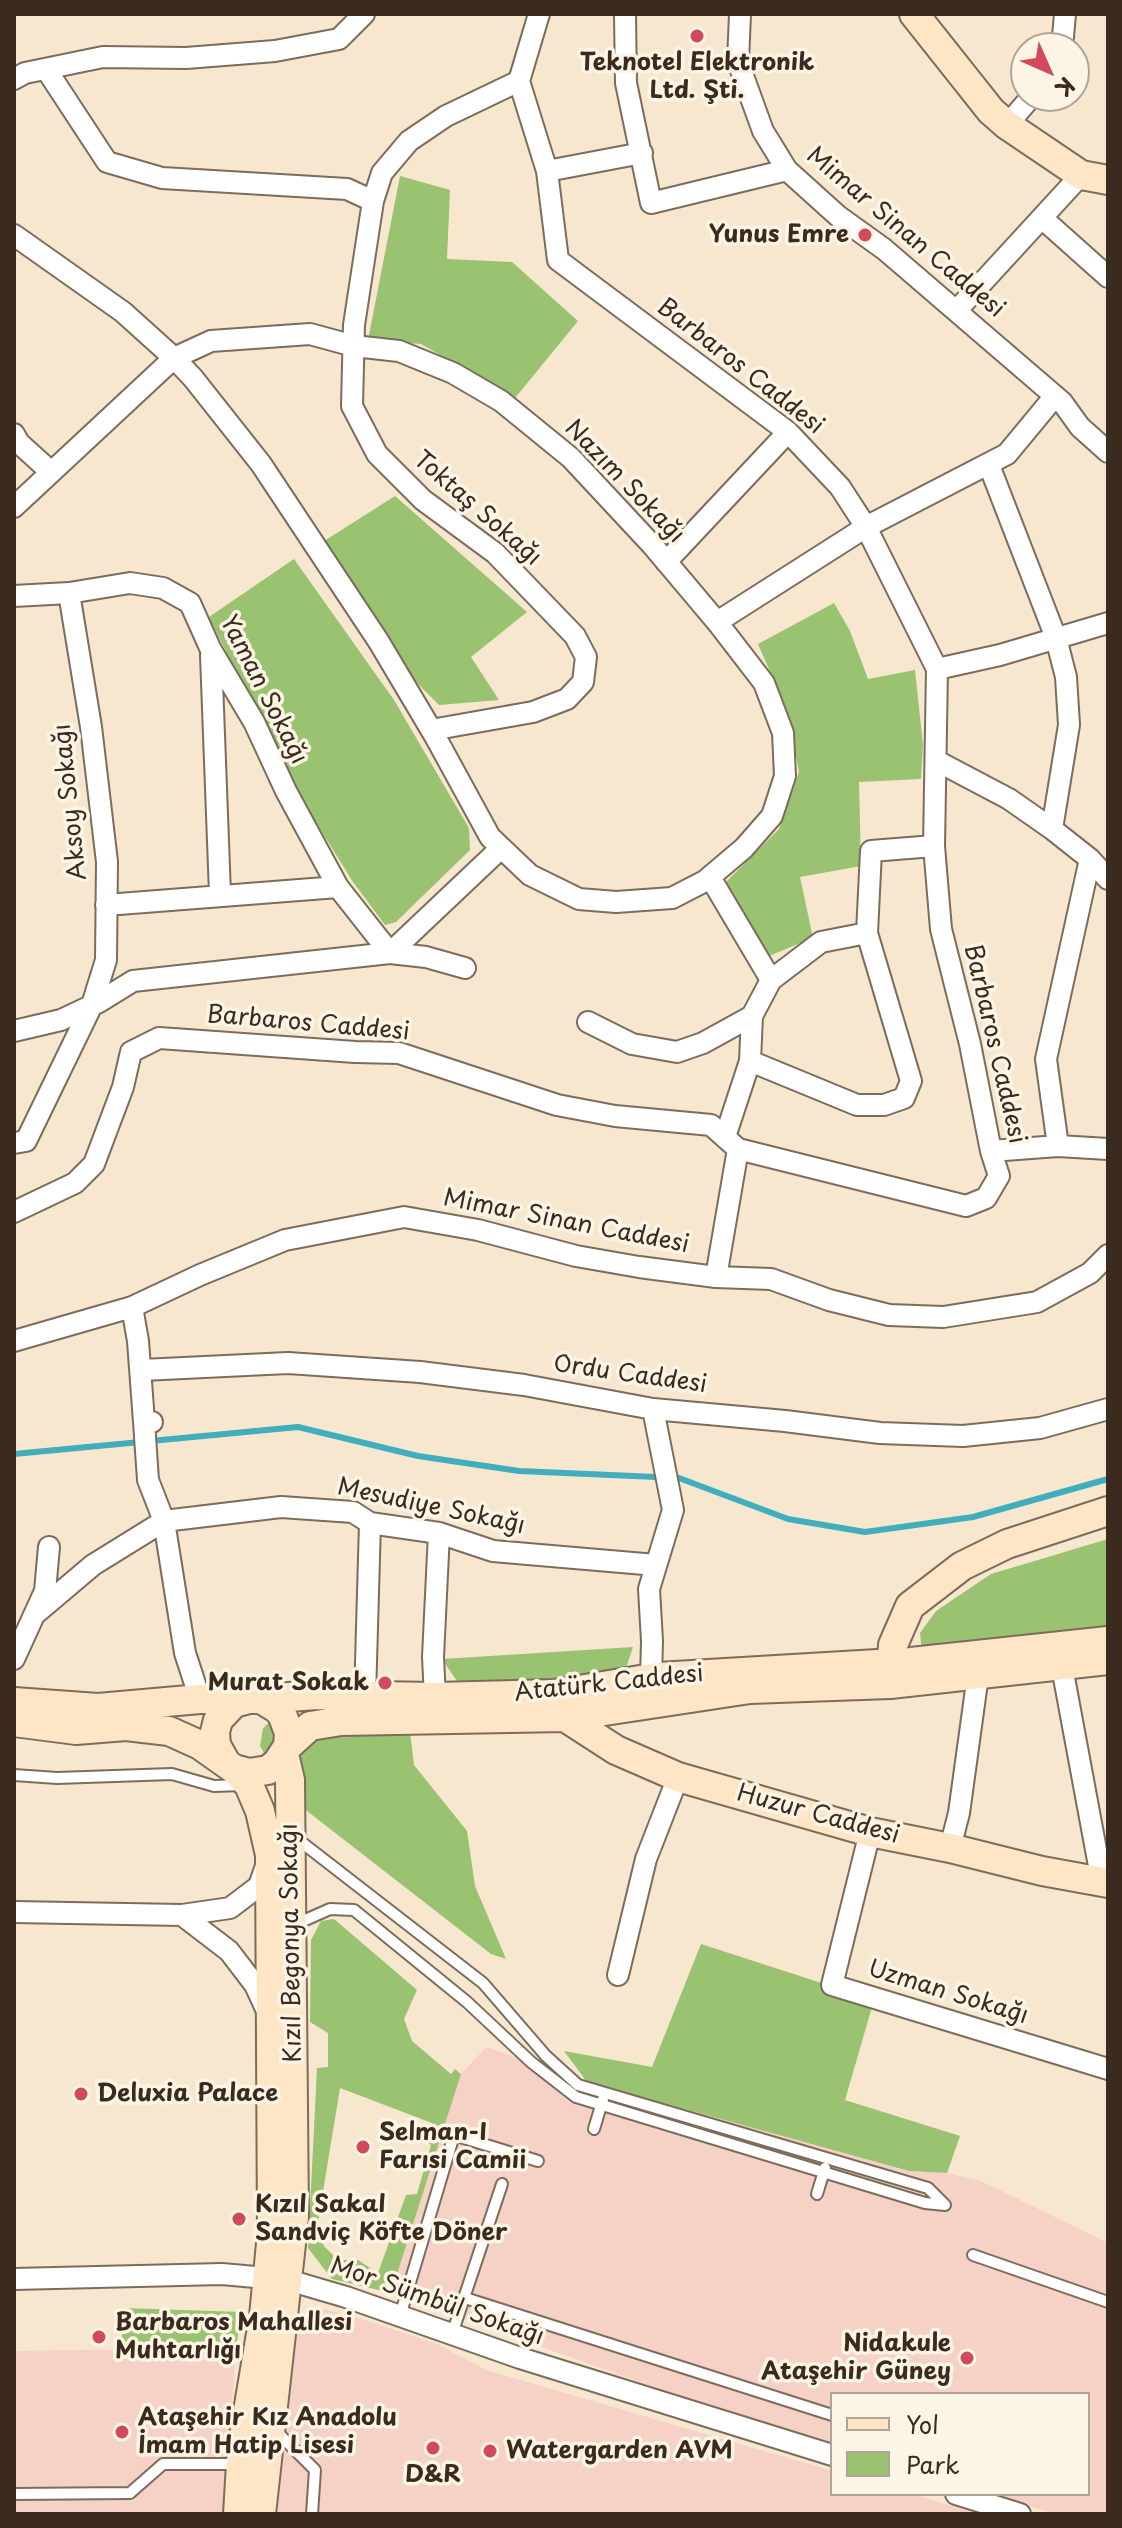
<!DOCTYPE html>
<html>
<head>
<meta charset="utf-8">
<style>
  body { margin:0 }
  #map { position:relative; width:1122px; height:2528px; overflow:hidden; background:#f6e7ce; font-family:"Playpen Sans",sans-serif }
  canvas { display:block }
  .frame { position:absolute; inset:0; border:16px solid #3b2a1e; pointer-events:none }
  .legend { position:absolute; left:830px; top:2392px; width:260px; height:104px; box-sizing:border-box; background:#fcf5e5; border:2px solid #afa495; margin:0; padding:10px 14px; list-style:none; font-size:24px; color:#3b2a1e }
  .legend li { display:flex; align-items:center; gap:16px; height:40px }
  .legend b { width:40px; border:2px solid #afa495 }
  .north { position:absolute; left:1010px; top:32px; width:80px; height:80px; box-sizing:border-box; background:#fcf5e5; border:2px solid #afa495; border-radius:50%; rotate:135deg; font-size:22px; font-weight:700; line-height:32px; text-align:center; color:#3b2a1e }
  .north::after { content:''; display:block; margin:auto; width:28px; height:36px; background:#d1495b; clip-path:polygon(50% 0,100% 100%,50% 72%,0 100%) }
</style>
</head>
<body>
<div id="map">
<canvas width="1122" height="2528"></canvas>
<div class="frame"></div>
<ul class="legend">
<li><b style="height:10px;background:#fde5c5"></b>Yol</li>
<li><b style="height:22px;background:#99c370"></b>Park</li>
</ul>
<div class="north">K</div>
</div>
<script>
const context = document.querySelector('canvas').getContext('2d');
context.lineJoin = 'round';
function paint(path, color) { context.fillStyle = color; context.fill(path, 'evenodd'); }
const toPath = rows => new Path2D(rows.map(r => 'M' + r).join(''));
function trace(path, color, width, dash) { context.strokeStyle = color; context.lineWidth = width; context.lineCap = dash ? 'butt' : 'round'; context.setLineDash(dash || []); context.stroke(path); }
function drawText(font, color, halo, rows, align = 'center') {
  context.font = font + ' "Playpen Sans",sans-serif'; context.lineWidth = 7; context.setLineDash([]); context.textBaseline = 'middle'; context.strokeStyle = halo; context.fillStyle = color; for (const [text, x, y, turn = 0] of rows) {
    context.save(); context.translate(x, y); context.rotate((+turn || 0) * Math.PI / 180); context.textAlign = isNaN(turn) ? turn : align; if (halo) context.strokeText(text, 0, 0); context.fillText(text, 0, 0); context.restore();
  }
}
paint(toPath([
  [486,2047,587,2082,909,2171,947,2173,981,2181,1108,2243,1108,2514,1055,2514,990,2494,1088,2494,1088,2394,832,2394,832,2445,729,2414,391,2293,461,2074],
  [322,2309,352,2316,437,2344,486,2370,832,2471,832,2494,911,2494,979,2514,271,2514,274,2448,298,2325],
  [236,2348,223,2514,14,2514,14,2351]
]), '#f6d1c5');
paint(toPath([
  [400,176,450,190,447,259,512,262,578,321,515,398,421,344,368,340],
  [395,496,527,612,471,657,499,700,439,705,417,683,321,543],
  [294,559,394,700,469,828,470,850,396,922,385,925,353,882,286,774,209,617],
  [834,603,850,631,868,679,915,670,923,745,921,779,859,782,861,866,800,877,813,938,769,956,726,882,779,829,799,772,788,713,758,644],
  [1108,1539,1108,1627,922,1652,920,1633,936,1611,991,1574],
  [633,1647,623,1677,461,1687,442,1659],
  [277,1715,409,1723,414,1765,467,1831,475,1886,506,1959,491,1954,289,1797,260,1746,263,1728],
  [334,1919,417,1990,404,2019,412,2041,451,2074,455,2069,461,2074,391,2293,332,2279,308,2248,317,2068,328,2067,328,2033,310,2022,311,1940,321,1921],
  [340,2088,432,2123,426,2141,431,2145,417,2194,406,2195,378,2273,358,2260,338,2260,324,2246,317,2228],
  [701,1944,874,2000,845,2100,960,2136,947,2173,909,2171,587,2082,564,2051,652,2067],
  [122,2308,242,2312,236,2348,122,2350]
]), '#99c370');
trace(toPath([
  [14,1454,298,1427,418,1456,519,1471,679,1478,788,1519,865,1532,973,1517,1108,1479]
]), '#40aebc', 6);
const lane = toPath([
  [14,1775,57,1778,172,1774,214,1786,242,1785],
  [296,1838,483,1983,546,2056,578,2085,928,2188,945,2205],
  [294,1925,330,1909,354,1910,467,2002,531,2062,576,2097,925,2203,945,2205],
  [594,2129,603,2099],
  [817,2194,825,2168],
  [973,2255,1108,2302],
  [465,2298,832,2415],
  [400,2316,454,2135,538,2161],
  [452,2334,502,2184],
  [274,2429,315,2470,312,2514],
  [14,2494,130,2493,163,2464,239,2464]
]);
const street = toPath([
  [625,14,626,83,651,203,787,170],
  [740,14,738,62,763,131,787,170,838,216,884,249,1062,402,1080,427,1108,452],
  [1062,48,1065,14],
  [46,69,107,162,162,178,347,189,373,201],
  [14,79,25,73,103,57,186,58,275,51,339,39,364,14],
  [1007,125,1032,96],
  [547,171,642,153],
  [1043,219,1108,277],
  [14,235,123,312,174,358,193,378,261,464,379,642,436,738,490,837,530,875,579,899,616,902,672,898,705,881,744,848,772,816,785,776,783,733,764,683,717,622,653,546,571,458,501,401,453,373,399,351,354,346,310,334,211,341,174,358,14,507],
  [957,310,1081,175],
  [14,434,19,443,51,472],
  [989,465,1056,638,1066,677,1069,725,1052,829],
  [666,562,788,432],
  [14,596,69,593,130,583,163,588,190,603,211,650,254,722,286,791,338,887,390,953,501,848],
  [717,622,866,527,1007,454,1055,396],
  [211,655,220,894],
  [937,669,1000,655,1108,623],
  [431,730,533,712,567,699,583,682,586,657,575,636,495,553,423,500,377,454,352,406,354,325,373,201,382,173,409,141,446,116,519,81],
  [937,761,1009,799,1052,829,1090,859,1108,879],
  [710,877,771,980],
  [106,905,338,887],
  [588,1022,632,1044,677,1052,703,1043,752,1016],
  [14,1031,61,1020,99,1002,133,981,390,953,426,957,465,968],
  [750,1061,857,1105,884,1105,904,1098,911,1081,867,933,871,851,934,846],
  [14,1143,26,1141,92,1005,106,960,107,862,91,727,69,593],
  [1058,1146,1046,1059,1090,859],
  [991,1151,1058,1146,1108,1149],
  [14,1212,75,1183,94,1164,123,1087,131,1052,159,1038,355,1052,399,1053,557,1105,615,1116,711,1125,738,1149,966,1206,986,1198,999,1176,991,1151,970,1044,941,929,934,846,937,669,866,527,840,487,788,432,558,260,547,171,519,81,539,14],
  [716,1277,738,1149,725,1137,750,1061,752,1016,771,980,821,942,867,933],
  [132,1307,138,1341,144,1422,152,1422],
  [14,1341,132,1307,200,1275,285,1240,404,1217,478,1230,576,1256,639,1267,716,1277,771,1279,829,1300,889,1315,943,1317,1037,1302,1090,1273,1108,1255],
  [142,1370,288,1363,420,1372,524,1385,653,1409,785,1421,880,1433,963,1436,1040,1428,1108,1409],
  [144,1422,148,1480,164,1521,185,1653,200,1699],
  [35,1614,93,1565,164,1521,281,1507,353,1512,370,1523,439,1533,493,1551,656,1565],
  [14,1659,45,1591,49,1547],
  [1062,1667,1102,1882],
  [651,1678,652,1641,649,1589,673,1510,653,1409],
  [365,1697,370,1523],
  [435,1697,433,1657,439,1533],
  [870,1832,832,1985,1108,2069],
  [950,1848,959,1813,978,1675],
  [267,1863,259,1886,230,1908,182,1915,229,1951,255,1985,267,2011],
  [14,1912,182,1915],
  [618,1975,646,1859,678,1777],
  [14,2279,222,2274,288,2280,346,2297,520,2358,832,2455],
  [956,2494,1020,2514]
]);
const secondary = toPath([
  [914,14,991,111,1007,125,1081,175,1108,180],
  [890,1679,893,1645,910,1606,962,1566,1007,1544,1108,1511],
  [14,1702,98,1708,200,1699,261,1699,316,1695,435,1697,554,1694,658,1677,911,1662,1108,1641],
  [561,1710,565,1717,616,1750,678,1777,870,1832,950,1848,1042,1871,1108,1883],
  [14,1722,76,1730,126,1726,169,1731,200,1745,234,1769,249,1785,260,1811,270,1855,272,2233,264,2316,242,2447,238,2514],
  [288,1746,310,1726,341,1721,565,1717,750,1689,890,1684,1108,1660],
  [225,1761,216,1745,215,1732,218,1720,234,1703,249,1699],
  [234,1769,249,1773,268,1770,277,1763,288,1746,289,1733,282,1714,276,1708,261,1699],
  [261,2514,294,2217,290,1780,284,1754]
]);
trace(lane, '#7c6c5c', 14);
trace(street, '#7c6c5c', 24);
trace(secondary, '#7c6c5c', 32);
trace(lane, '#fff', 10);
trace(street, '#fff', 20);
trace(secondary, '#fde5c5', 28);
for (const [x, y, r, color] of [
  [697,36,8,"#d1495b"],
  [865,235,8,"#d1495b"],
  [385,1683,8,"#d1495b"],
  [81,2094,8,"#d1495b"],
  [363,2147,8,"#d1495b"],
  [239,2219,8,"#d1495b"],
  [99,2337,8,"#d1495b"],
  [967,2358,8,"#d1495b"],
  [122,2432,8,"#d1495b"],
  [433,2448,8,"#d1495b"],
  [490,2451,8,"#d1495b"]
]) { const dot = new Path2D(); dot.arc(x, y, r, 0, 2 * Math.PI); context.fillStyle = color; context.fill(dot); trace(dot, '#fcf5e5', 3); }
drawText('bold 24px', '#3b2a1e', '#fcf5e5', [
  ["Teknotel Elektronik",697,63,"center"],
  ["Ltd. Şti.",697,91,"center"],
  ["Yunus Emre",849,235,"right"],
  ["Murat Sokak",369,1683,"right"],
  ["Deluxia Palace",97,2094],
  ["Selman-I",379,2133],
  ["Farısi Camii",379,2161],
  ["Kızıl Sakal",255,2205],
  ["Sandviç Köfte Döner",255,2233],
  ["Barbaros Mahallesi",115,2323],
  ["Muhtarlığı",115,2351],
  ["Nidakule",951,2344,"right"],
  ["Ataşehir Güney",951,2372,"right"],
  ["Ataşehir Kız Anadolu",138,2418],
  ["İmam Hatip Lisesi",138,2446],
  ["Watergarden AVM",506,2451],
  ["D&R",433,2475,"center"]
], 'left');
drawText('24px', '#3b2a1e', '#fcf5e5', [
  ["Mimar Sinan Caddesi",905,233,40],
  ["Barbaros Caddesi",740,367,38],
  ["Nazım Sokağı",624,482,46],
  ["Toktaş Sokağı",477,509,41],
  ["Yaman Sokağı",263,690,63],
  ["Aksoy Sokağı",71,802,-96],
  ["Barbaros Caddesi",308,1024,5],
  ["Barbaros Caddesi",994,1044,77],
  ["Mimar Sinan Caddesi",566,1222,11],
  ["Ordu Caddesi",630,1375,8],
  ["Mesudiye Sokağı",431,1507,12],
  ["Atatürk Caddesi",609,1684,-6],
  ["Huzur Caddesi",818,1815,15],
  ["Kızıl Begonya Sokağı",292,1943,-91],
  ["Uzman Sokağı",948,1993,17],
  ["Mor Sümbül Sokağı",437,2302,19]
]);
</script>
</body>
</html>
